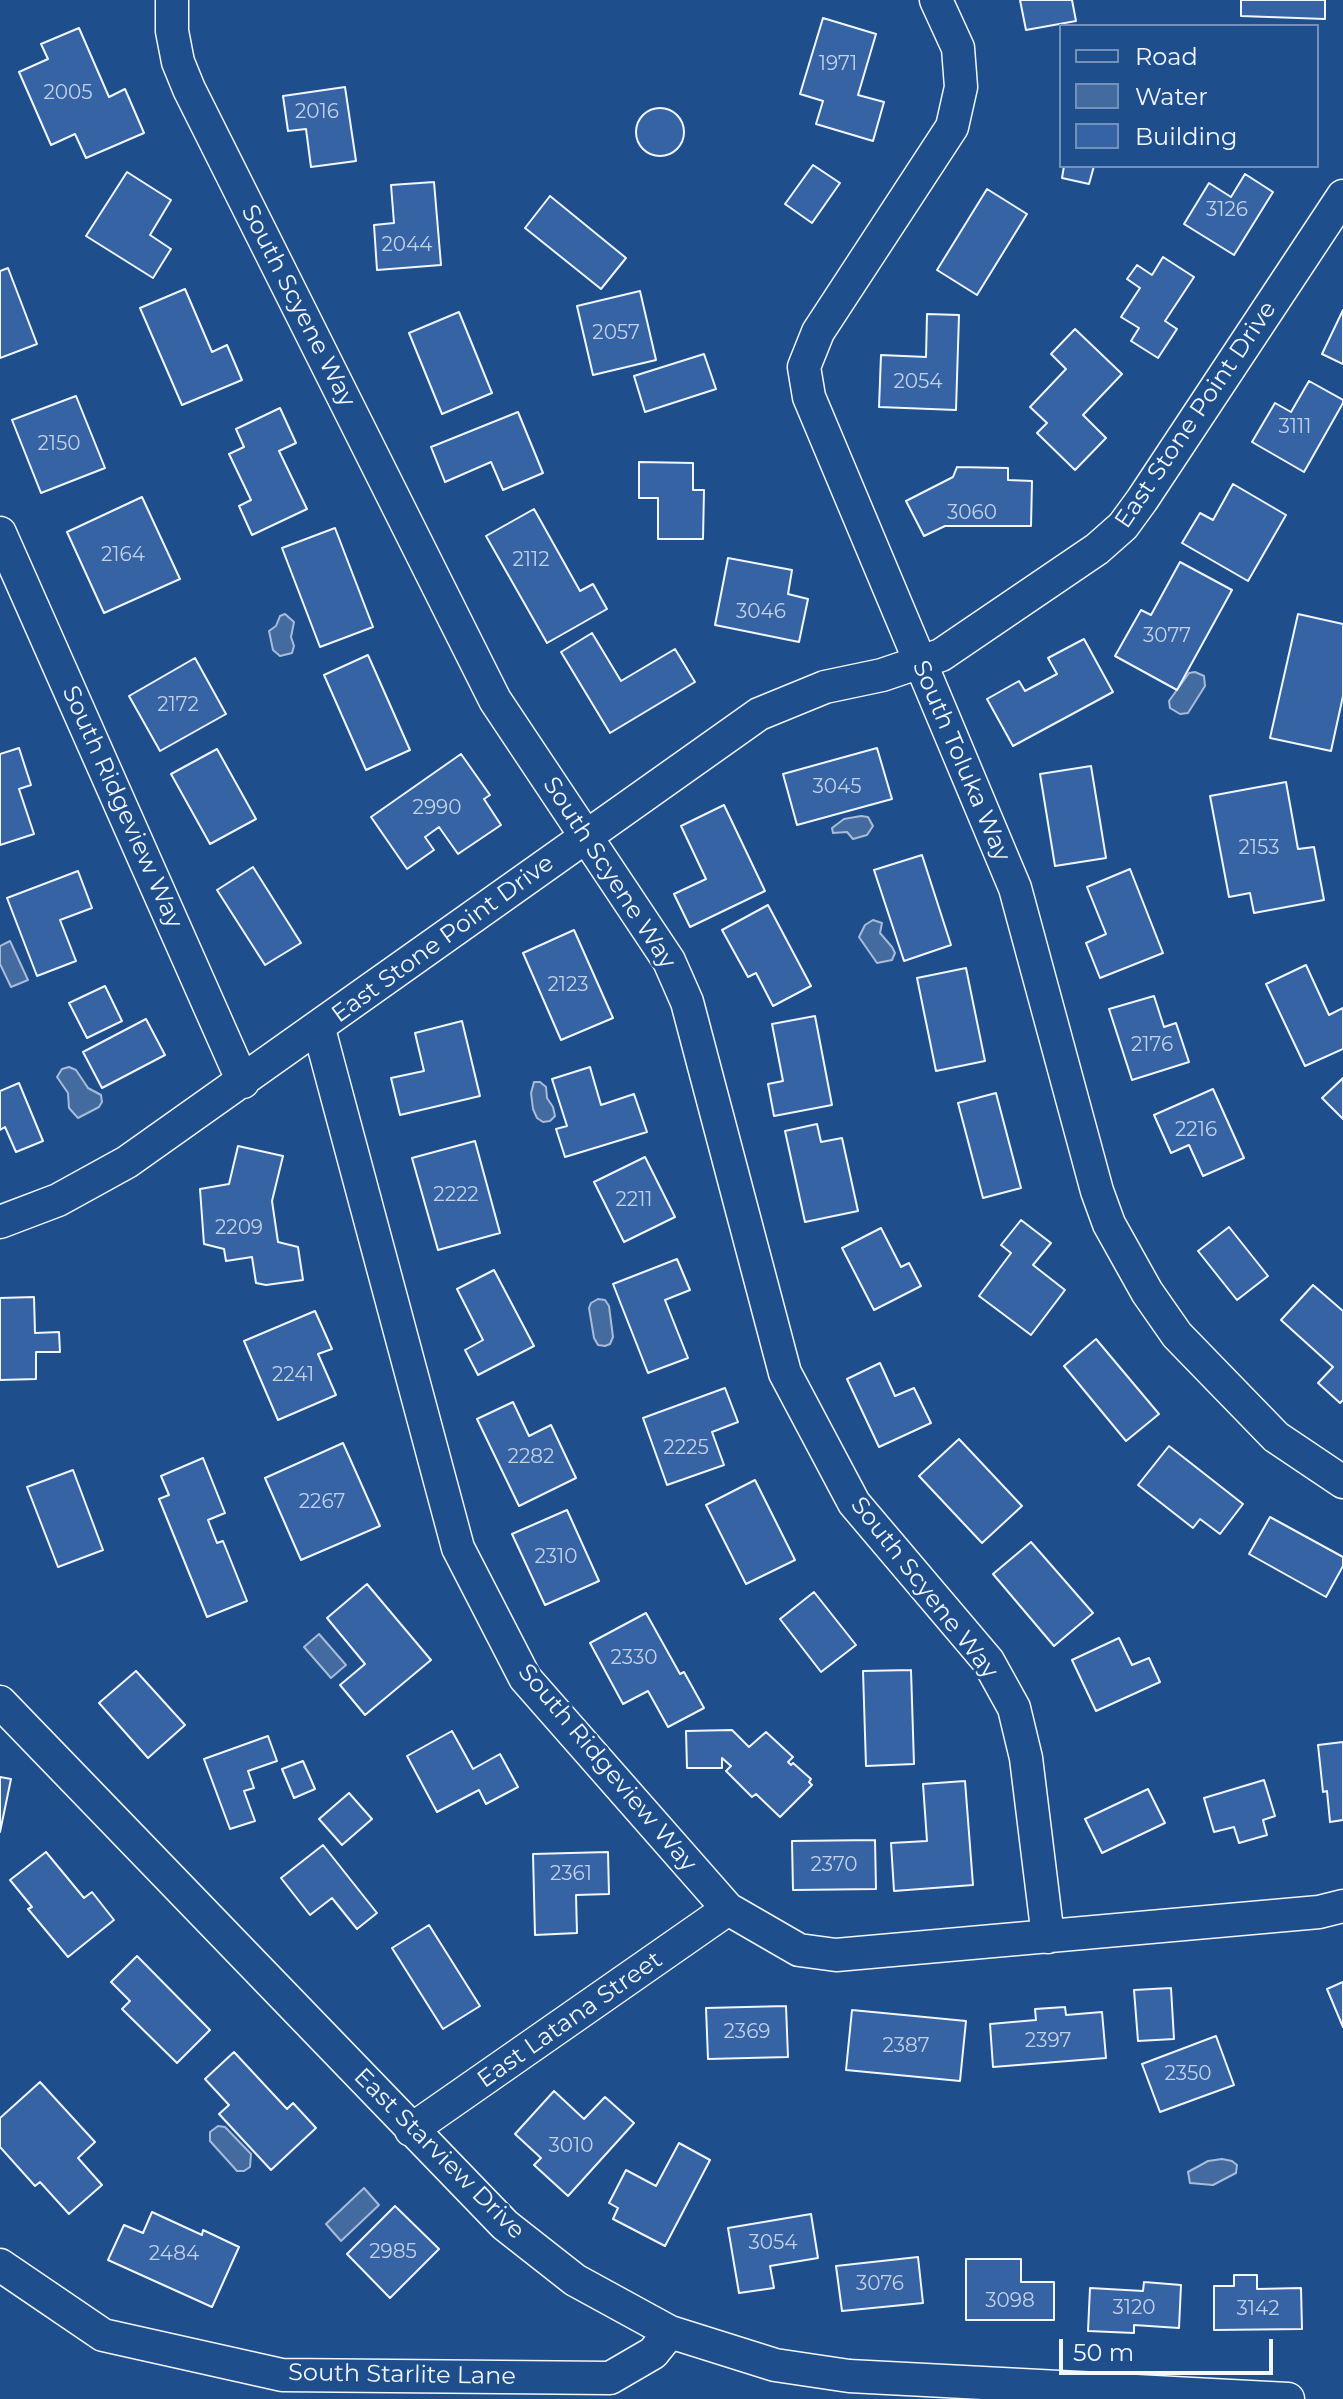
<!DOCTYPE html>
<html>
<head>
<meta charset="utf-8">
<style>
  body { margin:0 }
  #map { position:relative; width:1343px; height:2399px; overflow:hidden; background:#1f4e8c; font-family:Montserrat,sans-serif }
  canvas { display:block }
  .legend { position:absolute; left:1059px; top:24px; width:260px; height:144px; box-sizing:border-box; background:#1f4e8c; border:2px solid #7391ba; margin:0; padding:10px 14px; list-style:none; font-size:24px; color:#f2f6ff }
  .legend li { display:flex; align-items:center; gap:16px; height:40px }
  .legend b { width:40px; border:2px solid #7391ba }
  .scale { position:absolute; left:1059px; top:2339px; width:214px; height:36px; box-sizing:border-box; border:4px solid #f2f6ff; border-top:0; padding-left:10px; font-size:24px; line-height:28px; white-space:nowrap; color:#f2f6ff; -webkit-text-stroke:6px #1f4e8c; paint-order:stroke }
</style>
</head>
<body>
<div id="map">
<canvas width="1343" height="2399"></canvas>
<ul class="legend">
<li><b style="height:10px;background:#1f4e8c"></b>Road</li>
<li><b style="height:22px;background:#446ba0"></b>Water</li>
<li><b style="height:22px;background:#3563a3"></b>Building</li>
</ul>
<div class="scale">50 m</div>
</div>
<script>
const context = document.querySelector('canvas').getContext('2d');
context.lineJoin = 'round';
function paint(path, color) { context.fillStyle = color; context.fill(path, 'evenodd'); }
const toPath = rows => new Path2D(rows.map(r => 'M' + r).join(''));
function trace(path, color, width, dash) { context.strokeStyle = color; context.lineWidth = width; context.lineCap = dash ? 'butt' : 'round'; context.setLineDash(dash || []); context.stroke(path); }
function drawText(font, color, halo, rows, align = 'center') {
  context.font = font + ' Montserrat,sans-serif'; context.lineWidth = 6; context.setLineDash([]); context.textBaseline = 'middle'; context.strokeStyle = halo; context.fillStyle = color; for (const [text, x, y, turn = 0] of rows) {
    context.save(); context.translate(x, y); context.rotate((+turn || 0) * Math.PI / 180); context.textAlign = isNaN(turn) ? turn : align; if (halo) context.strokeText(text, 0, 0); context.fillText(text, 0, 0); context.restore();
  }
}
const water = toPath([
  [285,614,294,622,291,637,294,646,292,653,280,656,273,650,269,631,276,626,280,616,285,614],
  [1195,672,1204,676,1205,686,1188,713,1180,714,1170,708,1169,701,1189,673,1195,672],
  [861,816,868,817,873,826,867,835,853,839,847,832,833,833,832,828,844,819,861,816],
  [873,920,882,923,880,933,892,947,895,953,892,960,877,963,859,937,865,925,873,920],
  [10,941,28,980,11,987,0,964,0,946,10,941],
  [69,1067,76,1070,88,1088,101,1095,102,1102,99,1107,78,1118,69,1108,68,1093,57,1077,62,1069,69,1067],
  [534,1082,540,1082,546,1087,547,1098,553,1107,555,1116,550,1121,543,1122,537,1118,533,1109,531,1093,534,1082],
  [598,1299,605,1300,609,1306,613,1337,610,1344,605,1346,598,1345,594,1338,589,1308,591,1303,598,1299],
  [319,1634,346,1665,331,1678,304,1647,319,1634],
  [218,2126,225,2127,251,2154,250,2167,244,2171,237,2171,210,2141,210,2132,218,2126],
  [1222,2159,1232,2161,1237,2165,1236,2173,1213,2185,1190,2183,1188,2172,1208,2161,1222,2159],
  [364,2188,379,2205,341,2241,326,2224,364,2188]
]);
paint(water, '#446ba0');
trace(water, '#a8bbd7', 2);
const building = toPath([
  [1020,0,1072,0,1076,21,1026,30,1020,0],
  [1241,0,1325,0,1325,19,1241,16,1241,0],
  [823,18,876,34,858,95,884,102,873,141,816,124,823,101,800,94,823,18],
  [79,28,109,97,125,89,144,133,86,158,75,134,51,145,19,72,48,59,41,44,79,28],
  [345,87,356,161,311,167,306,129,288,131,283,96,345,87],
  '636 132a24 24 0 1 1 48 0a24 24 0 1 1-48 0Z',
  [813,165,840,183,812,223,785,204,813,165],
  [1064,166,1094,166,1089,184,1062,178,1064,166],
  [127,172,171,200,150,235,171,249,153,278,86,236,127,172],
  [1245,174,1273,192,1234,255,1184,224,1209,183,1231,197,1245,174],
  [434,182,441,265,377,270,374,225,394,223,391,185,434,182],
  [987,189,1027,214,977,295,937,270,987,189],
  [550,196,626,258,601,289,525,228,550,196],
  [1163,257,1194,277,1165,321,1177,329,1158,358,1131,341,1139,328,1121,317,1140,288,1127,279,1137,265,1152,275,1163,257],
  [8,268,37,344,0,358,0,271,8,268],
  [185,289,212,352,227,345,242,380,182,405,140,308,185,289],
  [640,291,656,360,593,375,577,306,640,291],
  [1343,310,1343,364,1322,354,1343,310],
  [459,312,492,393,442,414,409,333,459,312],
  [927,314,959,315,956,410,879,407,881,355,926,357,927,314],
  [1075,329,1122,374,1083,415,1106,438,1075,470,1037,433,1047,423,1030,407,1066,369,1051,354,1075,329],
  [704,354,716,389,645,412,634,376,704,354],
  [1309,381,1343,400,1343,403,1304,472,1252,442,1275,403,1291,412,1309,381],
  [76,396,105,468,41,493,12,420,76,396],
  [280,408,296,443,279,451,307,509,252,535,239,506,251,500,229,454,244,447,236,429,280,408],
  [518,412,543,473,503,490,491,462,445,482,431,447,518,412],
  [639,462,693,463,693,490,704,490,703,539,658,539,658,498,639,498,639,462],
  [957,467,1008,468,1008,480,1032,481,1031,526,945,526,924,536,906,501,953,477,957,467],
  [1233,484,1286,515,1248,581,1182,543,1200,513,1213,520,1233,484],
  [142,497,180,579,104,613,67,532,142,497],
  [534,509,580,591,593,584,607,609,547,643,486,536,534,509],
  [335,528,373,627,320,647,282,548,335,528],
  [728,558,792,570,788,594,808,599,799,642,715,625,728,558],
  [1180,562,1232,590,1177,690,1115,656,1141,610,1151,615,1180,562],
  [1298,614,1343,624,1343,696,1331,751,1270,738,1298,614],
  [592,633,621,681,675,649,695,682,610,733,561,652,592,633],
  [1084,639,1113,692,1013,746,987,699,1019,681,1025,691,1057,674,1048,658,1084,639],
  [368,655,410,750,366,770,324,675,368,655],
  [195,658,226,714,160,751,129,696,195,658],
  [19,748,31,785,19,789,34,834,0,845,0,754,19,748],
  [877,748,892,799,797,825,783,774,877,748],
  [217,749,256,819,210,844,171,774,217,749],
  [461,754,490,795,484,799,501,825,458,854,439,827,425,837,434,850,407,869,371,817,461,754],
  [1091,766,1106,858,1055,866,1040,774,1091,766],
  [1286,782,1298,849,1314,847,1324,900,1254,913,1250,893,1229,897,1210,796,1286,782],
  [724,805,765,891,690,927,674,894,706,879,681,826,724,805],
  [922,855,951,945,904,961,874,870,922,855],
  [253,867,301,943,265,965,217,890,253,867],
  [1130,869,1163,953,1100,978,1086,943,1106,934,1087,887,1130,869],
  [78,871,92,908,60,920,76,961,37,976,7,898,78,871],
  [768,905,811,986,773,1006,756,973,748,977,722,930,768,905],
  [574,930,613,1018,561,1040,523,953,574,930],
  [1306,965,1329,1015,1343,1008,1343,1049,1305,1066,1266,984,1306,965],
  [966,968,985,1061,936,1071,917,978,966,968],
  [105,986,122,1021,87,1038,69,1003,105,986],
  [1154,996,1164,1027,1176,1023,1189,1062,1132,1080,1109,1009,1154,996],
  [815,1016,832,1105,774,1116,768,1084,783,1081,772,1024,815,1016],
  [146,1019,165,1055,102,1088,83,1052,146,1019],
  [462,1021,480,1096,400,1115,391,1078,424,1071,415,1033,462,1021],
  [590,1067,601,1105,634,1094,647,1132,565,1157,556,1129,567,1126,552,1079,590,1067],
  [1343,1078,1343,1119,1322,1098,1343,1078],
  [19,1083,43,1141,16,1152,5,1127,0,1130,0,1091,19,1083],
  [1213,1089,1244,1158,1203,1176,1189,1145,1171,1153,1154,1115,1213,1089],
  [996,1093,1021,1188,983,1198,958,1103,996,1093],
  [817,1124,821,1142,842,1138,858,1211,805,1222,785,1131,817,1124],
  [475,1141,500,1233,438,1250,412,1158,475,1141],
  [238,1146,283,1156,272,1201,278,1242,298,1247,303,1280,266,1285,256,1283,252,1257,226,1261,224,1249,204,1244,200,1189,229,1184,238,1146],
  [645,1157,675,1217,624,1242,594,1182,645,1157],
  [1021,1220,1051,1243,1033,1265,1065,1290,1031,1335,979,1296,1011,1253,1001,1245,1021,1220],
  [1229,1227,1268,1276,1237,1300,1198,1251,1229,1227],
  [881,1228,901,1267,909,1263,921,1286,874,1310,842,1248,881,1228],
  [677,1259,690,1290,665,1300,688,1358,648,1373,613,1284,677,1259],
  [494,1270,534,1346,478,1375,465,1350,483,1340,457,1289,494,1270],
  [1313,1285,1343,1311,1343,1400,1340,1403,1318,1383,1333,1367,1281,1320,1313,1285],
  [34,1297,35,1333,59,1332,60,1352,36,1352,36,1379,0,1380,0,1298,34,1297],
  [315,1311,332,1349,318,1354,336,1395,278,1420,244,1341,315,1311],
  [1096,1339,1159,1414,1126,1441,1064,1366,1096,1339],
  [880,1363,895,1396,914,1388,931,1423,879,1447,847,1379,880,1363],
  [725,1388,738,1422,712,1432,724,1465,667,1485,643,1418,725,1388],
  [513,1402,529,1436,551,1425,576,1478,519,1506,477,1419,513,1402],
  [959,1439,1022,1506,982,1543,919,1476,959,1439],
  [343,1443,380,1526,301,1560,265,1478,343,1443],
  [1169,1446,1243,1504,1220,1534,1200,1519,1193,1528,1138,1485,1169,1446],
  [203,1458,225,1513,208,1520,217,1543,223,1541,247,1601,207,1617,159,1499,169,1495,161,1476,203,1458],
  [73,1470,103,1550,58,1567,27,1487,73,1470],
  [755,1480,795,1560,746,1584,706,1505,755,1480],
  [567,1510,599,1581,545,1605,512,1534,567,1510],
  [1270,1517,1343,1557,1343,1566,1326,1597,1249,1554,1270,1517],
  [1031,1542,1093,1613,1054,1646,993,1574,1031,1542],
  [367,1584,431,1660,365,1715,340,1685,365,1664,327,1618,367,1584],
  [814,1592,856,1645,821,1672,780,1619,814,1592],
  [646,1613,680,1674,684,1672,704,1708,668,1727,648,1691,623,1704,590,1643,646,1613],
  [1119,1638,1132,1665,1149,1658,1160,1682,1096,1711,1072,1660,1119,1638],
  [911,1670,914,1764,866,1766,863,1671,911,1670],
  [136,1671,185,1725,148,1758,99,1703,136,1671],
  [732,1730,749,1747,766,1732,793,1757,788,1762,791,1765,793,1763,811,1779,809,1782,812,1785,780,1817,756,1794,752,1797,726,1771,731,1766,722,1758,722,1768,687,1768,686,1731,732,1730],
  [452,1731,473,1769,500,1754,518,1787,486,1804,479,1790,437,1812,407,1756,452,1731],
  [268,1736,277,1761,248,1771,254,1788,244,1791,255,1821,230,1829,204,1759,268,1736],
  [1343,1742,1343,1820,1330,1822,1327,1791,1323,1792,1318,1745,1343,1742],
  [303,1761,315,1789,294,1798,282,1769,303,1761],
  [0,1777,11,1779,0,1832,0,1777],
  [1264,1780,1275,1816,1263,1820,1267,1835,1239,1843,1234,1827,1214,1832,1204,1798,1264,1780],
  [965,1781,973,1885,894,1891,891,1843,927,1841,923,1784,965,1781],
  [1148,1789,1165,1823,1102,1853,1085,1819,1148,1789],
  [349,1793,372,1819,342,1845,319,1819,349,1793],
  [875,1840,876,1889,793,1890,792,1841,875,1840],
  [323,1845,377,1913,357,1929,332,1898,310,1915,281,1878,323,1845],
  [46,1852,84,1898,92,1892,114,1920,68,1957,28,1909,32,1907,10,1880,46,1852],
  [608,1852,609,1894,576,1895,577,1933,535,1935,533,1854,608,1852],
  [429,1925,480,2006,443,2029,392,1948,429,1925],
  [137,1956,210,2030,177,2063,122,2009,130,2001,111,1982,137,1956],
  [1343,1982,1343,2027,1327,1989,1343,1982],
  [1171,1988,1174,2039,1138,2041,1134,1990,1171,1988],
  [786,2006,788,2057,708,2059,706,2008,786,2006],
  [1065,2007,1066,2015,1102,2012,1106,2058,993,2067,990,2024,1036,2020,1035,2009,1065,2007],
  [852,2010,966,2021,960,2081,846,2070,852,2010],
  [1216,2036,1234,2085,1160,2112,1142,2064,1216,2036],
  [234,2052,287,2109,293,2103,316,2128,271,2170,219,2114,229,2105,205,2079,234,2052],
  [40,2082,95,2142,78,2158,102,2185,69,2214,40,2182,35,2186,0,2147,0,2118,40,2082],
  [554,2091,584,2119,605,2097,634,2123,568,2196,534,2165,541,2158,515,2134,554,2091],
  [679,2143,710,2160,665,2246,613,2219,618,2208,609,2203,626,2170,656,2186,679,2143],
  [395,2206,439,2249,390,2298,347,2254,395,2206],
  [152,2212,202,2235,203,2230,239,2247,212,2307,108,2260,124,2225,143,2233,152,2212],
  [811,2214,818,2258,770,2266,774,2288,739,2293,728,2228,811,2214],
  [918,2257,923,2303,842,2311,836,2266,918,2257],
  [966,2259,1021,2259,1021,2282,1054,2282,1054,2320,966,2320,966,2259],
  [1234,2275,1257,2275,1257,2289,1301,2288,1302,2329,1214,2330,1214,2286,1234,2286,1234,2275],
  [1144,2282,1181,2285,1179,2328,1134,2325,1134,2333,1088,2331,1090,2288,1143,2291,1144,2282]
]);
paint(building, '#3563a3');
trace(building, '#f2f6ff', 2);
const minor = toPath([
  [172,0,172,31,178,62,189,89,495,700,669,961,687,1002,785,1373,854,1503,988,1661,1014,1708,1026,1758,1048,1937],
  [936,0,958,48,961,87,952,127,818,332,804,367,809,397,1015,888,1097,1191,1109,1224,1147,1292,1177,1335,1276,1437,1343,1482],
  [0,533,243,1082],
  [319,1029,458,1548,525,1678,728,1909,799,1950,836,1955,1319,1912,1343,1906],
  [0,1222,58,1200,127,1162,759,714,825,687,882,675,941,655,1097,549,1123,526,1142,500,1343,196],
  [0,1702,505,2225,575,2280,670,2332,775,2365,849,2376,1288,2399],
  [411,2130,728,1909],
  [0,2265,103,2335,282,2375,610,2378,653,2353,670,2332]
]);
trace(minor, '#f2f6ff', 35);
trace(minor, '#1f4e8c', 32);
drawText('20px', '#c3d1e8', null, [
  ["1971",838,64],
  ["2005",68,93],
  ["2016",317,112],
  ["3126",1227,210],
  ["2044",407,245],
  ["2057",616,333],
  ["2054",918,382],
  ["3111",1295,427],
  ["2150",59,444],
  ["3060",972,513],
  ["2164",123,555],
  ["2112",531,560],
  ["3046",761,612],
  ["3077",1167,636],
  ["2172",178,705],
  ["3045",837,787],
  ["2990",437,808],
  ["2153",1259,848],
  ["2123",568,985],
  ["2176",1152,1045],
  ["2216",1196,1130],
  ["2222",456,1195],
  ["2211",634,1200],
  ["2209",239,1228],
  ["2241",293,1375],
  ["2225",686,1448],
  ["2282",531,1457],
  ["2267",322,1502],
  ["2310",556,1557],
  ["2330",634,1658],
  ["2370",834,1865],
  ["2361",571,1874],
  ["2369",747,2032],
  ["2397",1048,2041],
  ["2387",906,2046],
  ["2350",1188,2074],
  ["3010",571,2146],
  ["3054",773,2243],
  ["2985",393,2252],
  ["2484",174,2254],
  ["3076",880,2284],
  ["3098",1010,2301],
  ["3120",1134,2308],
  ["3142",1258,2309]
]);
drawText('24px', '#f2f6ff', '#1f4e8c', [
  ["South Scyene Way",298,306,63],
  ["East Stone Point Drive",1196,415,-56],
  ["South Toluka Way",961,761,67],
  ["South Ridgeview Way",122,807,66],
  ["South Scyene Way",609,873,57],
  ["East Stone Point Drive",443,939,-36],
  ["South Scyene Way",924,1588,52],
  ["South Ridgeview Way",607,1768,50],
  ["East Latana Street",570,2020,-35],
  ["East Starview Drive",439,2154,45],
  ["South Starlite Lane",402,2375,1]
]);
</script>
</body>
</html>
